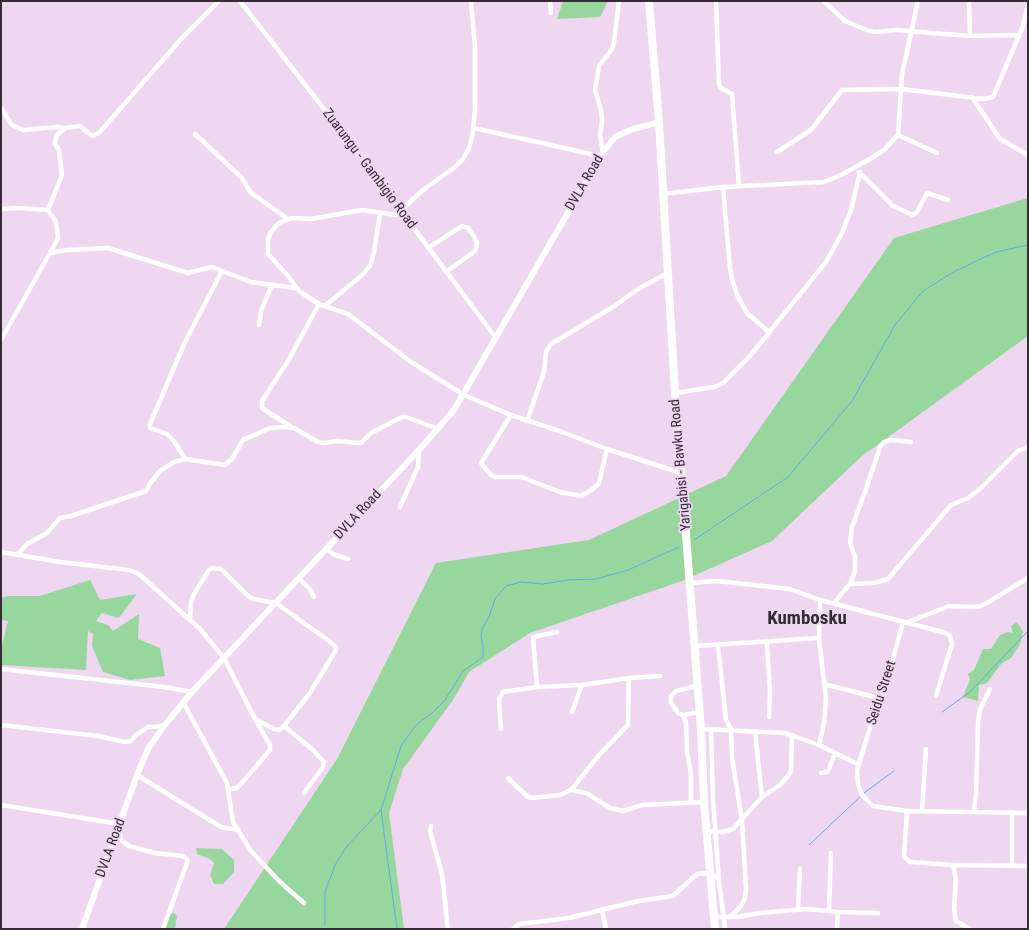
<!DOCTYPE html>
<html>
<head>
<meta charset="utf-8">
<style>
  body { margin:0 }
  #map { position:relative; width:1029px; height:930px; overflow:hidden; background:#efd7f1; font-family:"Roboto Condensed",sans-serif }
  canvas { display:block }
  .frame { position:absolute; inset:0; border:2px solid #342b34; pointer-events:none }
</style>
</head>
<body>
<div id="map">
<canvas width="1029" height="930"></canvas>
<div class="frame"></div>
</div>
<script>
const context = document.querySelector('canvas').getContext('2d');
context.lineJoin = 'round';
function paint(path, color) { context.fillStyle = color; context.fill(path, 'evenodd'); }
const toPath = rows => new Path2D(rows.map(r => 'M' + r).join(''));
function trace(path, color, width, dash) { context.strokeStyle = color; context.lineWidth = width; context.lineCap = dash ? 'butt' : 'round'; context.setLineDash(dash || []); context.stroke(path); }
function drawText(font, color, halo, rows, align = 'center') {
  context.font = font + ' "Roboto Condensed",sans-serif'; context.lineWidth = 4; context.setLineDash([]); context.textBaseline = 'middle'; context.strokeStyle = halo; context.fillStyle = color; for (const [text, x, y, turn = 0] of rows) {
    context.save(); context.translate(x, y); context.rotate((+turn || 0) * Math.PI / 180); context.textAlign = isNaN(turn) ? turn : align; if (halo) context.strokeText(text, 0, 0); context.fillText(text, 0, 0); context.restore();
  }
}
paint(toPath([
  [563,1,608,1,600,17,557,19],
  [1028,198,1028,336,862,456,772,541,682,581,530,633,469,672,453,700,403,769,389,813,404,929,224,929,337,759,436,563,589,540,726,476,894,238],
  [90,580,100,600,137,594,119,618,102,613,96,621,108,625,113,631,139,614,138,639,160,648,165,676,130,680,103,672,92,646,93,634,88,631,86,670,1,665,1,649,8,621,1,620,1,598,8,596,40,596],
  [1017,622,1023,632,1020,644,1011,658,1001,664,987,683,979,685,978,701,963,697,970,679,968,674,974,670,983,649,991,649,1000,635,1008,632,1013,633,1011,626],
  [196,848,222,849,234,860,234,872,223,884,214,884,210,875,214,863,210,859,197,854],
  [174,913,177,916,175,929,165,929,170,914]
]), '#97d69c');
trace(toPath([
  [694,540,788,477,852,401,895,325,923,291,955,271,996,252,1028,245],
  [942,712,970,692,1028,631],
  [864,793,894,771],
  [809,845,861,796],
  [325,925,325,892,335,865,347,846,381,810],
  [397,929,381,810,401,746,416,725,432,713,445,700,463,671,483,657,483,646,481,637,482,629,489,617,495,599,506,586,521,582,543,584,567,580,596,579,628,570,679,547]
]), '#5dace8', 1);
trace(toPath([
  [240,1,342,132,496,338],
  [471,1,475,48,475,110,472,137,469,148,463,159,455,167,423,190,396,215,362,210,311,219,292,218,279,223,271,232,268,239,268,254,289,277,299,291,319,304,348,314,411,362,464,395,511,415,562,432,607,449,681,473],
  [550,1,551,13],
  [716,1,719,85,721,88,732,94,739,186],
  [824,1,845,21,869,31,877,32,896,30,970,36,1018,35],
  [969,1,970,36],
  [972,97,1000,139,1028,155],
  [1,108,12,125,23,130,58,127,65,128],
  [474,128,600,156],
  [195,134,242,178,250,192,288,219],
  [898,135,937,153],
  [603,152,600,135,602,121,601,110,595,90,599,66,612,49,614,42,619,1],
  [777,152,811,130,842,90,901,89,984,99,993,97,1023,26,1028,5],
  [859,172,893,206,913,215,917,212,927,193,948,200],
  [723,187,730,268,733,283,738,297,747,313,769,332],
  [663,194,723,187,824,182,841,175,870,159,884,150,898,135,902,74,918,1],
  [1,209,21,208,48,210,56,222,58,238,50,253],
  [48,210,62,175,59,150,55,144,56,136,65,128,80,126,92,136,99,133,182,38,219,1],
  [428,248,462,226,468,228,473,235,477,243,475,251,446,272],
  [326,305,361,276,370,266,374,252,380,213],
  [259,325,261,311,272,285],
  [1,340,50,253,67,250,108,248,188,273,212,267,251,282,295,288],
  [675,393,714,387,723,383,750,356,826,262,842,233,851,210,860,172],
  [511,415,481,463,491,475,495,477,521,477,560,492,581,496,593,489,599,483,607,449],
  [527,421,544,372,546,352,551,344,613,307,638,289,668,273],
  [290,426,262,408,262,401,288,361,319,304],
  [185,459,174,441,167,434,150,428,150,424,185,342,222,271],
  [400,507,418,467,419,450],
  [326,549,335,555,348,559],
  [1,552,60,562,129,570,139,574,200,629,224,658,255,719,274,729,279,730,284,726,310,693,336,650,336,647,329,641,276,603,253,599,248,596,221,569,212,568,209,570,194,594,191,602,190,620],
  [17,555,27,544,47,533,60,518,71,516,146,491,149,485,160,471,174,462,185,459,225,465,232,459,243,440,270,428,285,427,294,428,318,442,324,443,337,441,361,443,371,433,402,417,406,417,438,429],
  [299,579,310,589,314,597],
  [691,583,717,581,790,589,820,600,946,633,950,636,952,644,936,696],
  [850,584,855,571,855,557,850,543,852,527,865,492,880,447,884,442,891,440,911,442],
  [834,603,850,584,874,583,888,579,951,505,968,498,980,489,1018,451,1028,447],
  [903,622,882,699,873,718,857,770,858,784,862,795,873,806,907,811,1028,813],
  [908,622,949,606,978,607,987,603,1028,578],
  [767,643,770,693,769,717],
  [718,645,726,720,731,729,732,758,742,820,746,888,745,898,741,906,730,917],
  [695,646,819,638],
  [1,669,164,687,192,692],
  [824,684,882,699],
  [537,687,533,637,557,632],
  [183,702,227,783,233,822,251,851,280,882,304,903],
  [572,712,582,685],
  [683,715,700,712],
  [1,725,98,736,125,742,131,741,136,735,148,727,164,726],
  [284,726,312,749,324,762,323,767,304,793],
  [501,729,499,699,503,692,537,687,582,685,629,678,660,676],
  [701,729,785,733,819,745,859,765],
  [711,729,713,800,719,880],
  [755,731,762,797],
  [819,745,824,723,826,698,819,638,820,600],
  [821,773,827,772,829,769,835,753],
  [137,775,221,827,239,830],
  [508,778,528,797,532,798,560,795,571,790,600,754,628,725,629,678],
  [229,790,236,788,240,785,270,750,270,745,255,719],
  [571,790,586,793,610,808,623,811,642,805,704,802],
  [691,802,691,774,687,751,686,722,683,715,678,713,671,703,671,696,676,691,697,686],
  [1,805,120,824,120,839,129,846,154,853,183,856,187,859,187,863,163,929],
  [907,811,904,857,910,862,953,865,1028,866],
  [922,811,926,749],
  [974,811,976,794,978,722,980,709,990,689],
  [1012,812,1012,866],
  [431,826,430,831,442,874,448,929],
  [707,831,723,832,733,829,762,797,780,785,788,776,791,771,792,735],
  [953,865,956,879,954,909,956,921,970,929],
  [798,909,800,869],
  [602,910,606,929],
  [829,910,831,853],
  [715,917,738,917,759,913,806,909,838,912,878,913],
  [513,929,519,924,569,918,638,901,673,896,697,874,709,873,717,877,719,881,725,929],
  [837,929,838,912]
]), '#fff', 4.5);
trace(toPath([
  [82,929,137,775,148,749,164,726,192,692,419,450,454,410,603,152,615,137,630,130,659,122]
]), '#fff', 6);
trace(toPath([
  [649,1,659,122,675,393,701,729,704,802,715,929]
]), '#fff', 8);
drawText('14px', '#342b34', '#efd7f1', [
  ["Zuarungu - Gambigio Road",369,169,53],
  ["DVLA Road",585,183,-60],
  ["Yarigabisi - Bawku Road",681,465,-95],
  ["DVLA Road",358,515,-47],
  ["Seidu Street",882,693,-72],
  ["DVLA Road",111,848,-70]
]);
drawText('bold 19px', '#342b34', '#efd7f1', [
  ["Kumbosku",807,619]
]);
</script>
</body>
</html>
